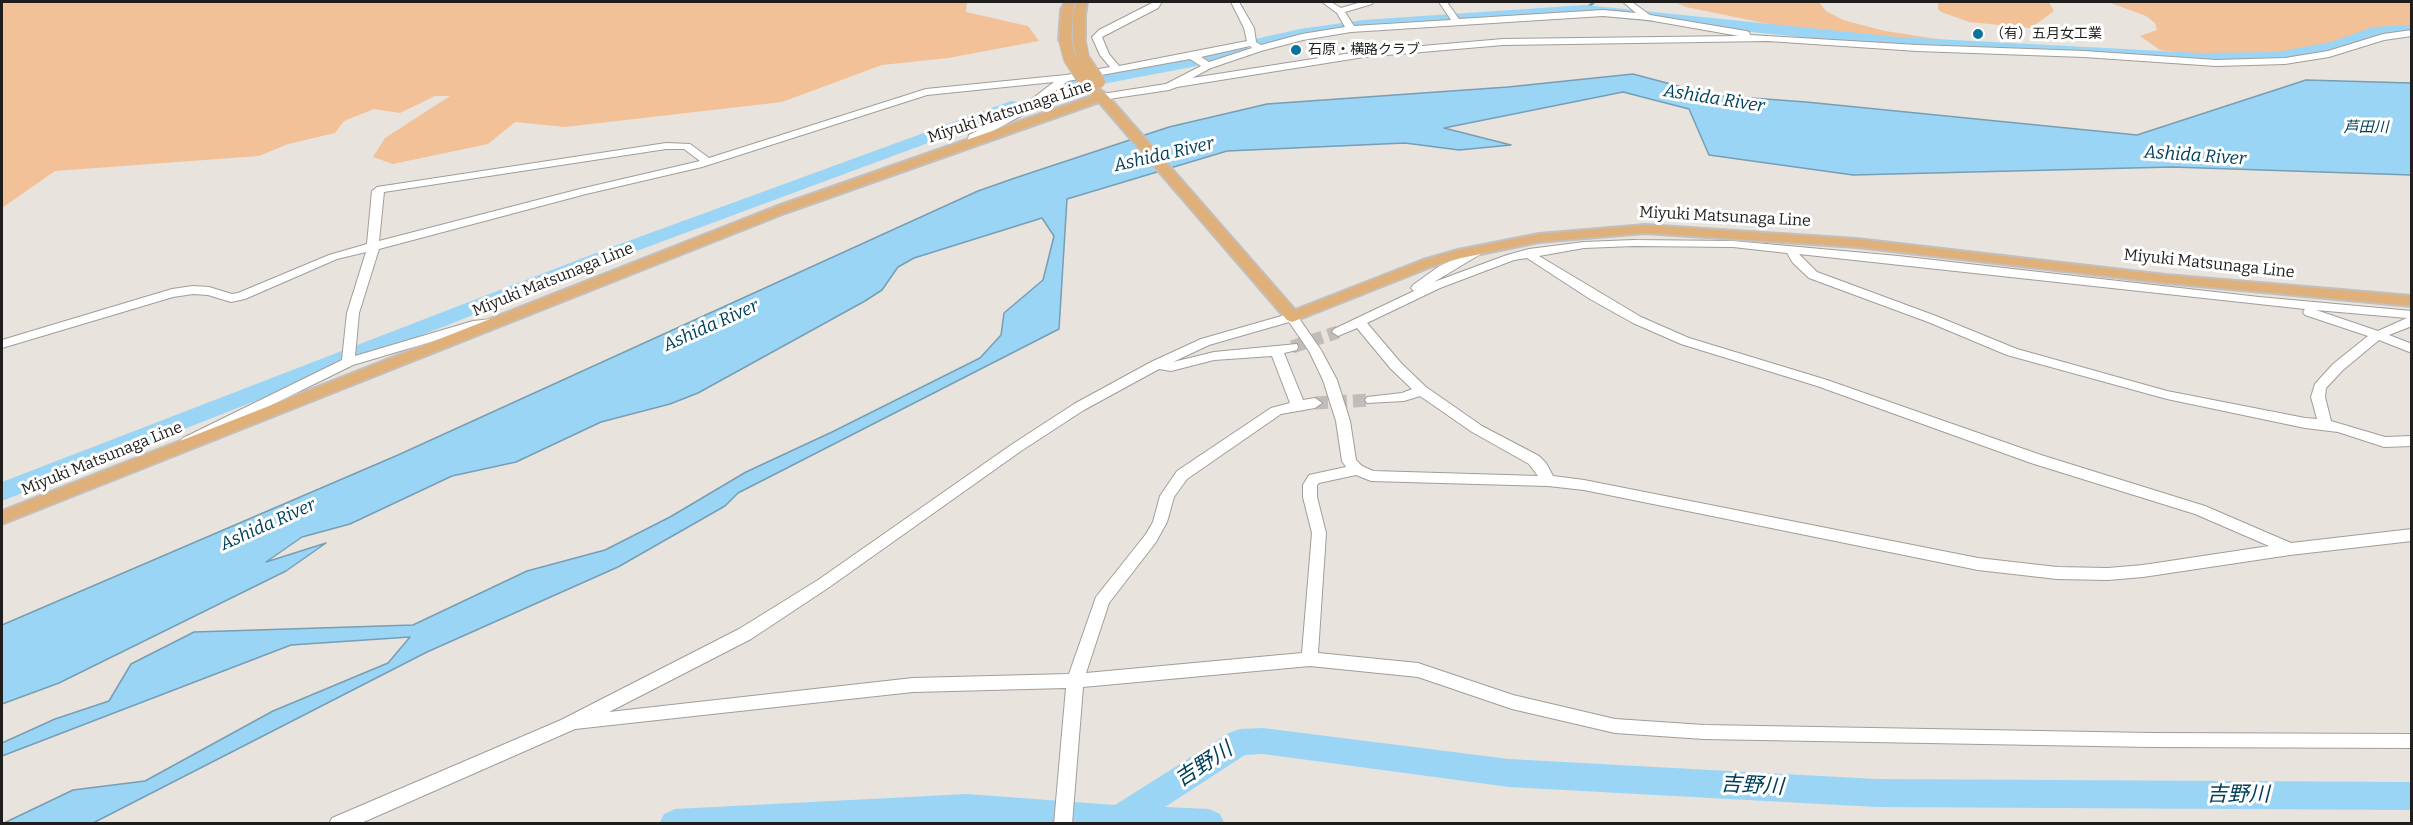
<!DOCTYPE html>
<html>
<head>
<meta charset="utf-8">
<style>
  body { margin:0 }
  #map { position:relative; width:2413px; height:825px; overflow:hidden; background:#e9e3de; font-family:Bitter,serif }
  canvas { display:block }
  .frame { position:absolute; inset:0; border:3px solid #201e1c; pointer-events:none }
</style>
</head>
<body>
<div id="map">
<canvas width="2413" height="825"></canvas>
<div class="frame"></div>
</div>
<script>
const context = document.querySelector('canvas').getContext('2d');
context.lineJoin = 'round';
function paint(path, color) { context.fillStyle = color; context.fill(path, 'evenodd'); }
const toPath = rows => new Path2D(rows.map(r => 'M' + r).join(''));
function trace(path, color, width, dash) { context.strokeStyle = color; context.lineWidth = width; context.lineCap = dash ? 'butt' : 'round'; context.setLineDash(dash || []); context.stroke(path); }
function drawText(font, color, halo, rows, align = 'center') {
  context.font = font + ' Bitter,"Noto Sans JP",serif'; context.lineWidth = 6; context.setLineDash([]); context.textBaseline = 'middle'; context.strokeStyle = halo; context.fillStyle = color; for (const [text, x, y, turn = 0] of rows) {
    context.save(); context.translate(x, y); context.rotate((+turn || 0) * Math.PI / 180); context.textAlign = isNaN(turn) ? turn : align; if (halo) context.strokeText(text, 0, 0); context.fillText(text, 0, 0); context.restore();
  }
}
paint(toPath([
  [2,2,967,2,966,12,1028,26,1039,41,948,58,882,65,782,102,565,127,515,122,488,144,393,164,373,157,385,138,450,96,435,96,400,113,374,109,344,121,335,133,288,144,259,156,55,171,2,208],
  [1675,2,1819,2,1826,11,1843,20,1885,31,1963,43,1966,49,1803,31,1686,7],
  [1938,2,2049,2,2054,11,2031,28,1969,22,1941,12,1938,9],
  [2108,2,2411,2,2411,29,2376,30,2314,49,2283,54,2184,53,2160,50,2140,36,2157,30,2155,23,2146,16]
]), '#f2c198');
const water = toPath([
  [1633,74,1712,95,1806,102,2137,135,2306,80,2411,83,2411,175,2172,167,1853,175,1709,155,1689,109,1623,92,1444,128,1511,145,1459,150,1405,143,1227,151,1067,199,1059,329,738,493,725,506,618,567,427,652,93,823,4,823,73,790,145,781,273,711,388,663,410,637,291,645,2,756,2,743,55,719,109,701,131,664,194,632,413,625,527,571,605,550,670,517,746,472,832,432,980,358,1001,335,1004,313,1043,280,1054,236,1042,218,914,258,898,267,882,290,865,301,698,393,670,404,601,422,516,462,452,476,350,524,302,537,266,562,326,543,286,571,59,683,2,704,2,625,398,455,978,191,1015,178,1169,127,1267,104,1508,87,1633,74]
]);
paint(water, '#9bd5f5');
trace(water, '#769eb4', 1.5);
trace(toPath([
  [1585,10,1594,2]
]), '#769eb4', 3);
paint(toPath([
  [1585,5,1898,37,2200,53,2277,52,2331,42,2373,27,2412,25,2412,35,2375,37,2341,50,2277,62,2200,63,1898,47,1585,15,1363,30,1300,39,1261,48,1253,43,1255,39,1300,29,1363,20,1585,5],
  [1240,44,1246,45,1248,49,1246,53,1208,63,1202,62,1199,58,1202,54,1240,44],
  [1191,57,1197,58,1200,62,1197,66,1071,90,1065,89,1062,85,1065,81,1071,80,1191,57],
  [1011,101,1017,102,1020,106,1017,110,615,259,2,501,2,482,601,251,1011,101],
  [1263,728,1509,759,1876,779,2412,782,2412,810,1876,807,1509,787,1263,754,1245,755,1165,807,1209,809,1220,814,1225,824,659,824,664,814,675,809,967,794,1115,805,1229,733,1240,729,1263,728]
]), '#9bd5f5');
trace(toPath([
  [1292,347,1338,332],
  [1315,403,1372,400]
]), '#c1bcb7', 13, [13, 6]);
const minor = toPath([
  [1154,2,1162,2,1158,8,1102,37,1109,54,1119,66,1247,41,1244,28,1231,2,1239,2,1254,28,1256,42,1261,45,1302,34,1345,27,1337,13,1322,2,1331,2,1341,8,1361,2,1373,2,1372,4,1345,12,1354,26,1451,20,1439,2,1447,2,1459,19,1603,10,1636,13,1623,2,1632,2,1650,15,1746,31,1749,32,1750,35,1917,45,2084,51,2216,60,2285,58,2328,51,2383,34,2412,30,2412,36,2384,40,2329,57,2285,64,2216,66,2084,57,1917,51,1768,41,1503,45,1364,57,1177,87,1169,90,1102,100,1097,97,1102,94,1166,84,1201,66,1190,59,1068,81,1028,112,978,139,976,145,972,146,967,143,969,135,1020,108,1054,82,927,95,702,167,586,194,379,249,359,313,355,356,473,321,493,319,499,323,497,326,474,329,353,365,188,446,181,441,183,438,342,360,347,313,366,252,337,259,245,299,231,302,208,295,193,294,173,297,2,348,2,340,172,289,193,286,209,287,232,294,238,293,329,255,367,244,372,191,377,187,666,143,690,144,709,158,926,89,1066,75,1110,67,1100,55,1092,37,1099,30,1154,2],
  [1603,16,1648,20,1739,36,1503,39,1364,51,1192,78,1211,68,1261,51,1303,40,1351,32,1603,16],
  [1250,46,1252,48,1209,62,1201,57,1250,46],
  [666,149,684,149,700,161,580,189,379,241,384,192,666,149],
  [1634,240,1733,241,1898,256,2259,297,2412,311,2412,326,2389,335,2412,344,2412,353,2379,340,2343,370,2326,388,2325,397,2331,421,2385,437,2412,436,2412,446,2384,447,2338,432,2305,428,2167,399,2007,355,1928,322,1809,278,1793,263,1787,253,1733,247,1634,246,1584,248,1539,256,1641,317,1689,338,1827,380,2041,455,2205,506,2291,543,2412,529,2412,541,2290,555,2143,577,2108,580,2057,579,1978,570,1584,490,1548,486,1371,481,1356,475,1319,483,1317,485,1317,497,1326,533,1318,653,1418,663,1513,695,1615,719,1704,725,2151,733,2412,734,2412,748,2151,747,1704,739,1615,733,1512,709,1418,677,1310,666,1083,687,1072,824,1054,824,1066,688,913,692,575,729,359,824,329,824,332,818,561,720,739,629,818,580,1011,445,1074,404,1151,362,1201,339,1292,313,1296,314,1321,350,1337,380,1350,421,1356,460,1362,466,1373,471,1538,476,1529,464,1472,432,1420,396,1404,401,1367,403,1365,400,1367,397,1402,393,1412,389,1391,369,1357,328,1338,336,1332,332,1334,329,1414,291,1411,288,1413,285,1438,267,1479,247,1487,247,1489,249,1434,282,1507,255,1529,249,1584,242,1634,240],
  [1799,254,2305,309,2303,312,2305,315,2368,336,2333,364,2315,384,2311,397,2317,419,2305,418,2167,391,2017,349,1936,316,1817,272,1799,254],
  [1527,258,1590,299,1633,323,1681,344,1817,386,2031,463,2195,514,2269,546,2143,565,2108,568,2057,567,1978,558,1584,480,1553,476,1546,463,1539,456,1482,426,1426,387,1401,363,1367,323,1440,288,1514,260,1527,258],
  [2316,310,2407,318,2378,331,2316,310],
  [1289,322,1309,351,1323,380,1336,421,1342,461,1346,467,1309,475,1303,485,1303,497,1312,533,1302,653,1086,673,1109,603,1156,542,1167,522,1174,497,1187,479,1281,414,1315,408,1322,403,1315,398,1303,400,1284,353,1297,350,1298,347,1297,344,1214,352,1173,362,1209,345,1289,322],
  [1272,356,1290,403,1271,408,1177,471,1160,496,1153,522,1146,534,1096,597,1069,674,913,678,609,712,751,639,828,588,1021,451,1084,410,1159,369,1171,371,1214,360,1272,356]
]);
const major = toPath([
  [1065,2,1075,2,1073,10,1071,40,1065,43,1059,40,1061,10,1065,2],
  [1077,2,1087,2,1085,15,1085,38,1079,41,1073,38,1073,15,1077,2],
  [1087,81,1106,94,1115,104,1295,310,1423,260,1458,250,1539,234,1645,225,1857,239,2166,275,2412,296,2412,306,2166,283,1857,247,1645,233,1539,242,1461,258,1433,266,1292,322,1287,320,1099,102,785,213,2,524,2,511,775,207,1092,96,1081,85,1087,81]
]);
trace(minor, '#a29d98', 2);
trace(major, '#c1c0bf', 4);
paint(minor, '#fff');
paint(major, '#e0b07b');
const majorBridge = toPath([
  [1079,38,1083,58,1099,82],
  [1065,40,1070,59,1087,85]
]);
trace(majorBridge, '#c1c0bf', 14, []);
trace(majorBridge, '#e0b07b', 12);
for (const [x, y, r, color] of [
  [1978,34,6,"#06749f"],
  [1296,50,6,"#06749f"]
]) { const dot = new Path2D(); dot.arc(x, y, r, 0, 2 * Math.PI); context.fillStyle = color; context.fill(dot); trace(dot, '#fff', 2); }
drawText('14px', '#201e1c', '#fff', [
  ["（有）五月女工業",1990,34],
  ["石原・横路クラブ",1308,50]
], 'left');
drawText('italic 15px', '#00405b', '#fff', [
  ["芦田川",2366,128]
]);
drawText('16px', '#201e1c', '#fff', [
  ["Miyuki Matsunaga Line",1010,112,-18],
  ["Miyuki Matsunaga Line",1725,217,3],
  ["Miyuki Matsunaga Line",2209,264,6],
  ["Miyuki Matsunaga Line",553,280,-22],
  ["Miyuki Matsunaga Line",102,459,-22]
]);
drawText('italic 18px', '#00405b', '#fff', [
  ["Ashida River",1714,99,9],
  ["Ashida River",1164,155,-13],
  ["Ashida River",2195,156,4],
  ["Ashida River",711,326,-24],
  ["Ashida River",268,525,-24]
]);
drawText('italic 21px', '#00405b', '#fff', [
  ["吉野川",1204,765,-33],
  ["吉野川",1752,786,3],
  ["吉野川",2238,795]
]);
</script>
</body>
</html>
